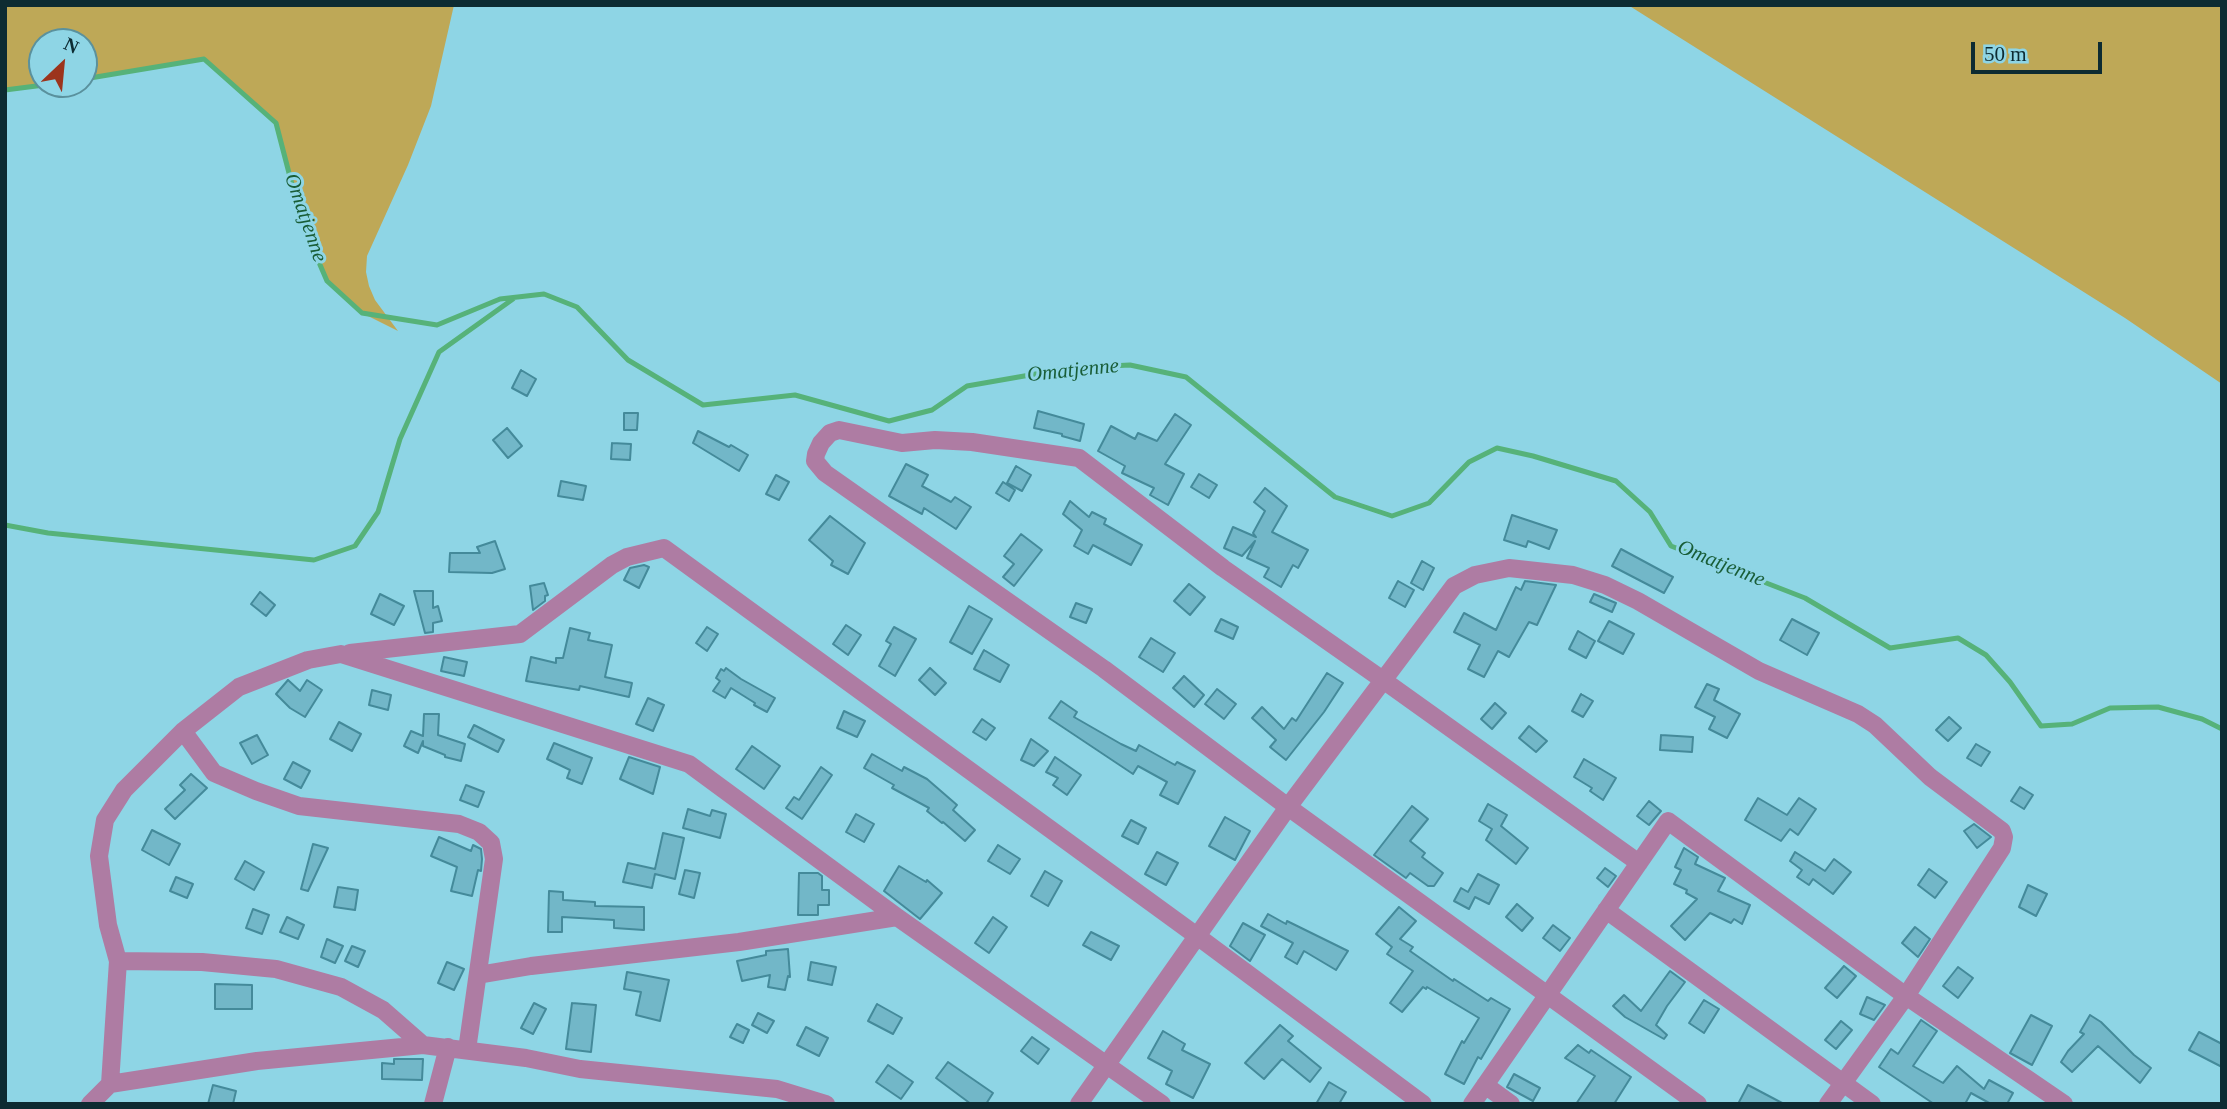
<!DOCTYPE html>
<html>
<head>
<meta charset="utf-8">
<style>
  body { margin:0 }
  #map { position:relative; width:2227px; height:1109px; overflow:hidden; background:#8ed5e5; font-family:"Times New Roman",serif }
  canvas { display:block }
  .frame { position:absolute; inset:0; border:7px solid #0d2b32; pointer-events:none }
  .north { position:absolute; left:28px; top:28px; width:70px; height:70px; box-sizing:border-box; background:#8ed5e5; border:2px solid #5a919d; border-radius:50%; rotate:26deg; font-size:19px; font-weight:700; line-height:28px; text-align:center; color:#0d2b32 }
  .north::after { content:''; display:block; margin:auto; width:24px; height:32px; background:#9c341c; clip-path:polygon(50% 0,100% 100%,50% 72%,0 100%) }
  .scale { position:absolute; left:1971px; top:42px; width:131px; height:32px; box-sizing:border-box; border:4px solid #0d2b32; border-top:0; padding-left:9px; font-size:21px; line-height:24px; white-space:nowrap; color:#0d2b32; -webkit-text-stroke:5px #8ed5e5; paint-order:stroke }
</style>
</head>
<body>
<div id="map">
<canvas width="2227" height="1109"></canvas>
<div class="frame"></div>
<div class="north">N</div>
<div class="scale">50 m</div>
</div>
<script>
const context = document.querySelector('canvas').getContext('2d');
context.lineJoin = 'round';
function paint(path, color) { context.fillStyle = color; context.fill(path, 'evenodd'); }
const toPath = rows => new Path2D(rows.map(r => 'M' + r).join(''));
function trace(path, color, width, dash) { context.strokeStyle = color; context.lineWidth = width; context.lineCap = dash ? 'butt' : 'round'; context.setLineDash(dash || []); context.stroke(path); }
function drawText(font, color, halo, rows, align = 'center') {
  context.font = font + ' "Times New Roman",serif'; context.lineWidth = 6; context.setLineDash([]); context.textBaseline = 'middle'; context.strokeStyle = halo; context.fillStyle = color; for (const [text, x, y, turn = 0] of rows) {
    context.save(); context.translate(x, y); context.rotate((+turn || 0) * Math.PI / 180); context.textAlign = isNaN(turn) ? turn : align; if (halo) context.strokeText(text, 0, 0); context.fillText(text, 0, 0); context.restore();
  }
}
paint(toPath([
  [5,5,454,5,431,106,408,165,367,256,366,272,369,286,375,300,398,331,362,313,327,281,302,222,276,123,204,59,84,79,84,42,42,42,42,84,52,84,5,90],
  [1628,5,2222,5,2222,384,2125,318]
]), '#bea857');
trace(toPath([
  [84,79,204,59,276,123,302,223,327,281,362,313,437,325,500,299,544,294,577,307,628,360,703,405,795,395,889,421,932,410,967,386,1070,368,1130,365,1186,377,1335,497,1392,516,1429,503,1469,462,1497,448,1533,456,1616,481,1650,512,1671,546,1805,598,1890,648,1958,638,1986,655,2010,682,2041,726,2072,724,2110,708,2158,707,2202,719,2222,729],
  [5,90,52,84],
  [5,525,48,533,314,560,355,546,378,512,400,439,439,352,513,299]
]), '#56b279', 5);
const building = toPath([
  [521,370,536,379,527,396,512,388,521,370],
  [1038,411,1084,424,1080,441,1062,436,1062,434,1034,428,1038,411],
  [624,413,638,413,637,430,624,430,624,413],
  [1175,414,1191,425,1165,464,1184,474,1168,505,1150,495,1154,488,1122,473,1125,466,1098,451,1111,426,1135,439,1138,433,1157,441,1175,414],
  [507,428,522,446,508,458,493,440,507,428],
  [698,431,729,447,731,445,748,455,739,471,693,443,698,431],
  [612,443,631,444,630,460,611,459,612,443],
  [906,464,928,475,922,486,951,502,955,497,971,507,956,529,924,508,922,514,889,496,906,464],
  [1016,466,1031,475,1022,491,1007,483,1016,466],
  [1199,474,1217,485,1209,498,1191,487,1199,474],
  [776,475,789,482,779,500,766,494,776,475],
  [561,481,586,486,583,500,558,496,561,481],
  [1003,482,1015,490,1009,501,996,493,1003,482],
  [1265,488,1287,506,1272,532,1308,550,1298,568,1293,565,1281,587,1264,577,1269,568,1247,558,1255,541,1242,556,1224,548,1233,527,1256,537,1253,533,1265,511,1254,502,1265,488],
  [1070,501,1089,517,1092,512,1106,519,1104,524,1142,545,1131,565,1093,545,1088,554,1074,546,1082,530,1063,514,1070,501],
  [1512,515,1557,530,1549,549,1528,541,1526,547,1504,540,1512,515],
  [830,516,865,543,848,574,831,565,833,561,809,540,830,516],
  [1021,534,1042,550,1014,586,1003,577,1014,564,1004,556,1021,534],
  [495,541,505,569,492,573,449,572,450,553,480,553,477,547,495,541],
  [1621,549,1673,577,1664,593,1612,566,1621,549],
  [1422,561,1434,568,1423,590,1411,583,1422,561],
  [644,565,649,567,639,588,624,580,630,568,644,565],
  [1398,581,1414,590,1405,607,1389,598,1398,581],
  [1525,581,1556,585,1537,625,1529,622,1509,657,1498,651,1484,677,1468,669,1480,645,1454,632,1464,613,1496,630,1516,587,1521,590,1525,581],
  [544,583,548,595,545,596,545,601,533,610,530,586,544,583],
  [1189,584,1205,597,1190,615,1174,601,1189,584],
  [414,591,433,591,433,608,438,606,442,621,433,623,433,632,425,633,414,591],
  [260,592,275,605,266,616,251,604,260,592],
  [380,594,404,606,394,625,371,614,380,594],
  [1594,594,1616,603,1612,612,1590,602,1594,594],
  [1076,603,1092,609,1086,623,1070,617,1076,603],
  [969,606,992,619,972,654,950,642,969,606],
  [1221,619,1238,627,1233,639,1215,631,1221,619],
  [1792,619,1819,633,1807,655,1780,640,1792,619],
  [1609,621,1634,634,1623,654,1598,641,1609,621],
  [846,625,861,635,848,655,833,644,846,625],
  [707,627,718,634,707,651,696,643,707,627],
  [894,627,916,639,895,676,879,666,891,644,886,641,894,627],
  [570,628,590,633,588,640,612,645,605,677,632,683,629,697,580,686,579,690,526,681,531,657,556,663,556,658,563,658,570,628],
  [1578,631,1595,641,1586,658,1569,649,1578,631],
  [1151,638,1175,653,1163,672,1139,657,1151,638],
  [984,650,1009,665,1000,682,974,669,984,650],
  [444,657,467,662,464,676,441,671,444,657],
  [726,668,741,679,775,698,767,712,754,705,755,703,731,688,725,698,713,691,720,681,716,678,721,669,724,671,726,668],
  [930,668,946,683,935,695,919,680,930,668],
  [1327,673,1343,683,1324,712,1286,760,1270,747,1276,740,1252,718,1262,707,1284,729,1292,718,1296,721,1327,673],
  [1184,676,1204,695,1194,707,1173,688,1184,676],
  [288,680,300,691,307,680,322,690,305,717,290,708,276,694,288,680],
  [1707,684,1719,689,1714,700,1740,714,1727,738,1709,729,1715,717,1695,707,1707,684],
  [1217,689,1236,704,1224,719,1205,704,1217,689],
  [372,690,391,695,388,710,369,705,372,690],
  [1581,694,1593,701,1583,717,1572,711,1581,694],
  [648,698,664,705,653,731,636,724,648,698],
  [1061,701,1077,712,1074,717,1121,744,1136,751,1139,745,1175,765,1177,762,1195,771,1178,804,1160,795,1167,782,1138,766,1133,774,1049,718,1061,701],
  [1495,703,1506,713,1492,729,1481,719,1495,703],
  [844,711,865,721,857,737,837,728,844,711],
  [424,714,439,714,438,735,465,744,461,761,445,757,445,755,423,746,423,741,418,753,404,746,411,731,423,736,424,714],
  [1949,717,1961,728,1948,741,1936,730,1949,717],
  [982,719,995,728,986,740,973,732,982,719],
  [339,722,361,734,352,751,330,739,339,722],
  [474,725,504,740,498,752,468,737,474,725],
  [1529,726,1547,741,1536,752,1519,738,1529,726],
  [257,735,268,755,252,764,240,743,257,735],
  [1661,735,1693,737,1692,752,1660,750,1661,735],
  [1031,739,1048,751,1034,766,1021,760,1031,739],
  [554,743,592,758,582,784,567,778,570,770,547,759,554,743],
  [1976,744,1990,752,1981,766,1967,758,1976,744],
  [752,746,780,766,764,789,736,769,752,746],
  [872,754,902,771,904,767,927,779,957,805,953,810,975,830,965,841,943,822,942,823,927,811,929,808,892,788,894,785,864,768,872,754],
  [629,757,660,767,653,794,620,779,629,757],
  [1055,757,1081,775,1067,795,1053,785,1058,778,1046,772,1055,757],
  [1584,759,1616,778,1603,800,1590,791,1592,788,1574,777,1584,759],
  [293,762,310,771,301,788,284,779,293,762],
  [821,767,832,775,802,819,786,808,794,797,799,800,821,767],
  [191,774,207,788,175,819,165,809,185,790,180,785,191,774],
  [466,785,484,792,478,807,460,800,466,785],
  [2020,787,2033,795,2024,809,2011,801,2020,787],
  [1758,798,1787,815,1799,798,1816,809,1798,835,1790,829,1781,841,1745,820,1758,798],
  [1649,801,1661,811,1649,825,1637,816,1649,801],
  [1488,804,1507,815,1501,826,1528,848,1516,864,1486,840,1492,829,1479,821,1488,804],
  [1412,806,1428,819,1410,841,1425,853,1422,857,1443,873,1434,886,1428,886,1410,873,1406,878,1374,855,1412,806],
  [688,809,710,816,712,810,726,814,720,838,683,828,688,809],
  [856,814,874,824,864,842,846,832,856,814],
  [1225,817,1250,831,1235,860,1209,846,1225,817],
  [1131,820,1146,828,1138,844,1122,836,1131,820],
  [1974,824,1991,837,1977,848,1964,831,1974,824],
  [152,830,180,844,169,865,142,850,152,830],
  [663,833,684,838,675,879,655,874,652,888,623,882,628,863,655,869,663,833],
  [439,837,471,851,473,845,481,849,482,859,481,871,478,870,472,896,451,891,457,867,431,856,439,837],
  [313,844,328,848,308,891,301,889,313,844],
  [998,845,1020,859,1010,874,988,861,998,845],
  [1684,848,1698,857,1695,864,1725,878,1718,891,1750,905,1742,924,1734,919,1731,923,1710,913,1685,940,1671,926,1697,899,1686,893,1687,890,1674,884,1681,870,1675,867,1684,848],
  [1157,852,1178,863,1166,885,1145,874,1157,852],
  [1795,852,1825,871,1834,859,1851,872,1833,894,1813,879,1809,885,1797,877,1802,870,1790,861,1795,852],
  [245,861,264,872,254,890,235,879,245,861],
  [899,866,926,882,927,880,942,893,920,919,884,891,899,866],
  [1605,868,1616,876,1608,887,1597,878,1605,868],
  [1929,869,1947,882,1935,898,1918,885,1929,869],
  [685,870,700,873,694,898,679,894,685,870],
  [1045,871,1062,881,1048,906,1031,896,1045,871],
  [799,873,818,873,822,876,822,890,829,890,829,905,818,905,818,915,798,915,799,873],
  [1478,874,1499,885,1489,904,1475,897,1469,909,1454,901,1461,888,1468,892,1478,874],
  [176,877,193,884,187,898,170,891,176,877],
  [2028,885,2047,894,2036,916,2019,907,2028,885],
  [338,887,358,890,355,910,334,907,338,887],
  [549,891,563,892,563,900,595,902,595,906,644,907,644,930,614,928,614,920,562,917,562,932,548,932,549,891],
  [1517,904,1533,918,1522,931,1506,917,1517,904],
  [1399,907,1416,921,1400,939,1413,947,1410,951,1453,981,1454,979,1488,1001,1491,998,1510,1009,1481,1059,1478,1057,1464,1084,1445,1074,1462,1041,1464,1043,1479,1018,1427,987,1426,989,1423,987,1402,1012,1390,1003,1413,971,1387,954,1392,947,1376,934,1399,907],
  [253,909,269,915,262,934,246,928,253,909],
  [1268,914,1286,924,1287,921,1348,951,1336,970,1304,951,1297,964,1285,957,1293,943,1261,926,1268,914],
  [287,917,304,925,298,939,280,932,287,917],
  [993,917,1007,927,989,953,975,943,993,917],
  [1243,923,1265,935,1250,961,1230,946,1243,923],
  [1553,925,1570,938,1560,951,1543,938,1553,925],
  [1915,927,1930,939,1918,957,1902,943,1915,927],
  [1091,932,1119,946,1111,960,1083,945,1091,932],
  [327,939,343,946,335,963,321,957,327,939],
  [352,946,365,951,358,967,345,961,352,946],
  [788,949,790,977,788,976,785,990,768,987,770,975,742,981,737,961,766,955,766,951,788,949],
  [447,962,464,969,454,990,438,983,447,962],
  [811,962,836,967,832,985,808,980,811,962],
  [1844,966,1856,976,1837,998,1825,988,1844,966],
  [1958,967,1973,978,1958,998,1943,986,1958,967],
  [1670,971,1685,982,1667,1006,1656,1025,1667,1035,1664,1039,1625,1017,1613,1006,1624,995,1641,1011,1670,971],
  [627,972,669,980,660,1021,636,1015,641,992,624,989,627,972],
  [215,984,252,985,252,1009,215,1009,215,984],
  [1867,997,1885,1005,1874,1020,1860,1014,1867,997],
  [1704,1000,1719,1009,1704,1033,1689,1023,1704,1000],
  [534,1003,546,1009,533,1034,521,1028,534,1003],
  [572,1003,596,1005,591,1052,566,1049,572,1003],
  [877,1004,902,1018,893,1034,868,1021,877,1004],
  [758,1013,774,1021,767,1033,752,1025,758,1013],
  [2031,1015,2052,1026,2032,1065,2010,1053,2031,1015],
  [2090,1015,2101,1022,2134,1055,2151,1068,2140,1083,2098,1046,2072,1072,2061,1062,2068,1051,2084,1034,2080,1032,2090,1015],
  [1921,1020,1937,1031,1913,1066,1943,1083,1957,1066,1984,1089,1989,1080,2013,1093,2007,1104,1991,1104,1971,1093,1965,1104,1934,1104,1879,1067,1891,1049,1898,1054,1921,1020],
  [1841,1021,1852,1030,1836,1049,1825,1040,1841,1021],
  [737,1024,749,1030,743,1043,730,1037,737,1024],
  [1280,1025,1293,1036,1288,1041,1321,1068,1310,1082,1282,1059,1264,1079,1245,1063,1280,1025],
  [806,1027,828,1038,819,1056,797,1045,806,1027],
  [1163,1031,1185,1044,1182,1050,1210,1064,1193,1098,1166,1084,1172,1071,1148,1058,1163,1031],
  [2199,1032,2222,1044,2222,1067,2189,1050,2199,1032],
  [1032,1037,1049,1049,1038,1064,1021,1051,1032,1037],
  [1578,1045,1589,1053,1591,1050,1631,1077,1614,1104,1576,1104,1595,1076,1565,1058,1578,1045],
  [394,1059,423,1059,422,1080,382,1079,382,1063,394,1064,394,1059],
  [948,1062,993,1093,986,1104,971,1104,936,1078,948,1062],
  [888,1065,913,1082,901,1099,876,1082,888,1065],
  [1514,1074,1540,1088,1533,1101,1507,1087,1514,1074],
  [1329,1082,1346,1092,1339,1104,1316,1104,1329,1082],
  [213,1085,236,1091,233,1104,208,1104,213,1085],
  [1748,1085,1784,1104,1738,1104,1748,1085]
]);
paint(building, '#72b7c8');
trace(building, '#448a9a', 2);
trace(toPath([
  [350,653,520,634,612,565,627,557,664,548,1197,936,1423,1104],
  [183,731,214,773,256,791,299,806,459,824,479,832,491,843,494,859,467,1050],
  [1639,863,1383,680,1223,568,1079,458,972,442,935,440,902,443,839,430,830,433,821,443,816,454,815,461,825,473,1104,669,1288,807,1698,1104],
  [1606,910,1872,1104],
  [118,961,202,962,276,969,341,987,383,1010,423,1045],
  [478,975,531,966,739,942,897,917],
  [110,1084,118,961,108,925,99,856,105,820,124,790,183,731,239,687,308,660,341,654,689,764,897,917,1162,1104],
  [1485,1085,1511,1104],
  [90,1104,110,1084,257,1061,423,1045,526,1058,580,1069,777,1089,826,1104],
  [433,1104,448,1047],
  [1079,1104,1288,807,1454,586,1475,575,1509,568,1573,575,1605,585,1638,601,1759,671,1858,714,1875,725,1930,777,2002,831,2004,837,2002,848,1906,996,1828,1104],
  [1472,1104,1668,821,1906,996,2064,1104]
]), '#ae7ca3', 18);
drawText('italic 21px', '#195d37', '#8ed5e5', [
  ["Omatjenne",305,218,71],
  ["Omatjenne",1073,371,-6],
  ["Omatjenne",1721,564,22]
]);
</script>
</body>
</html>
